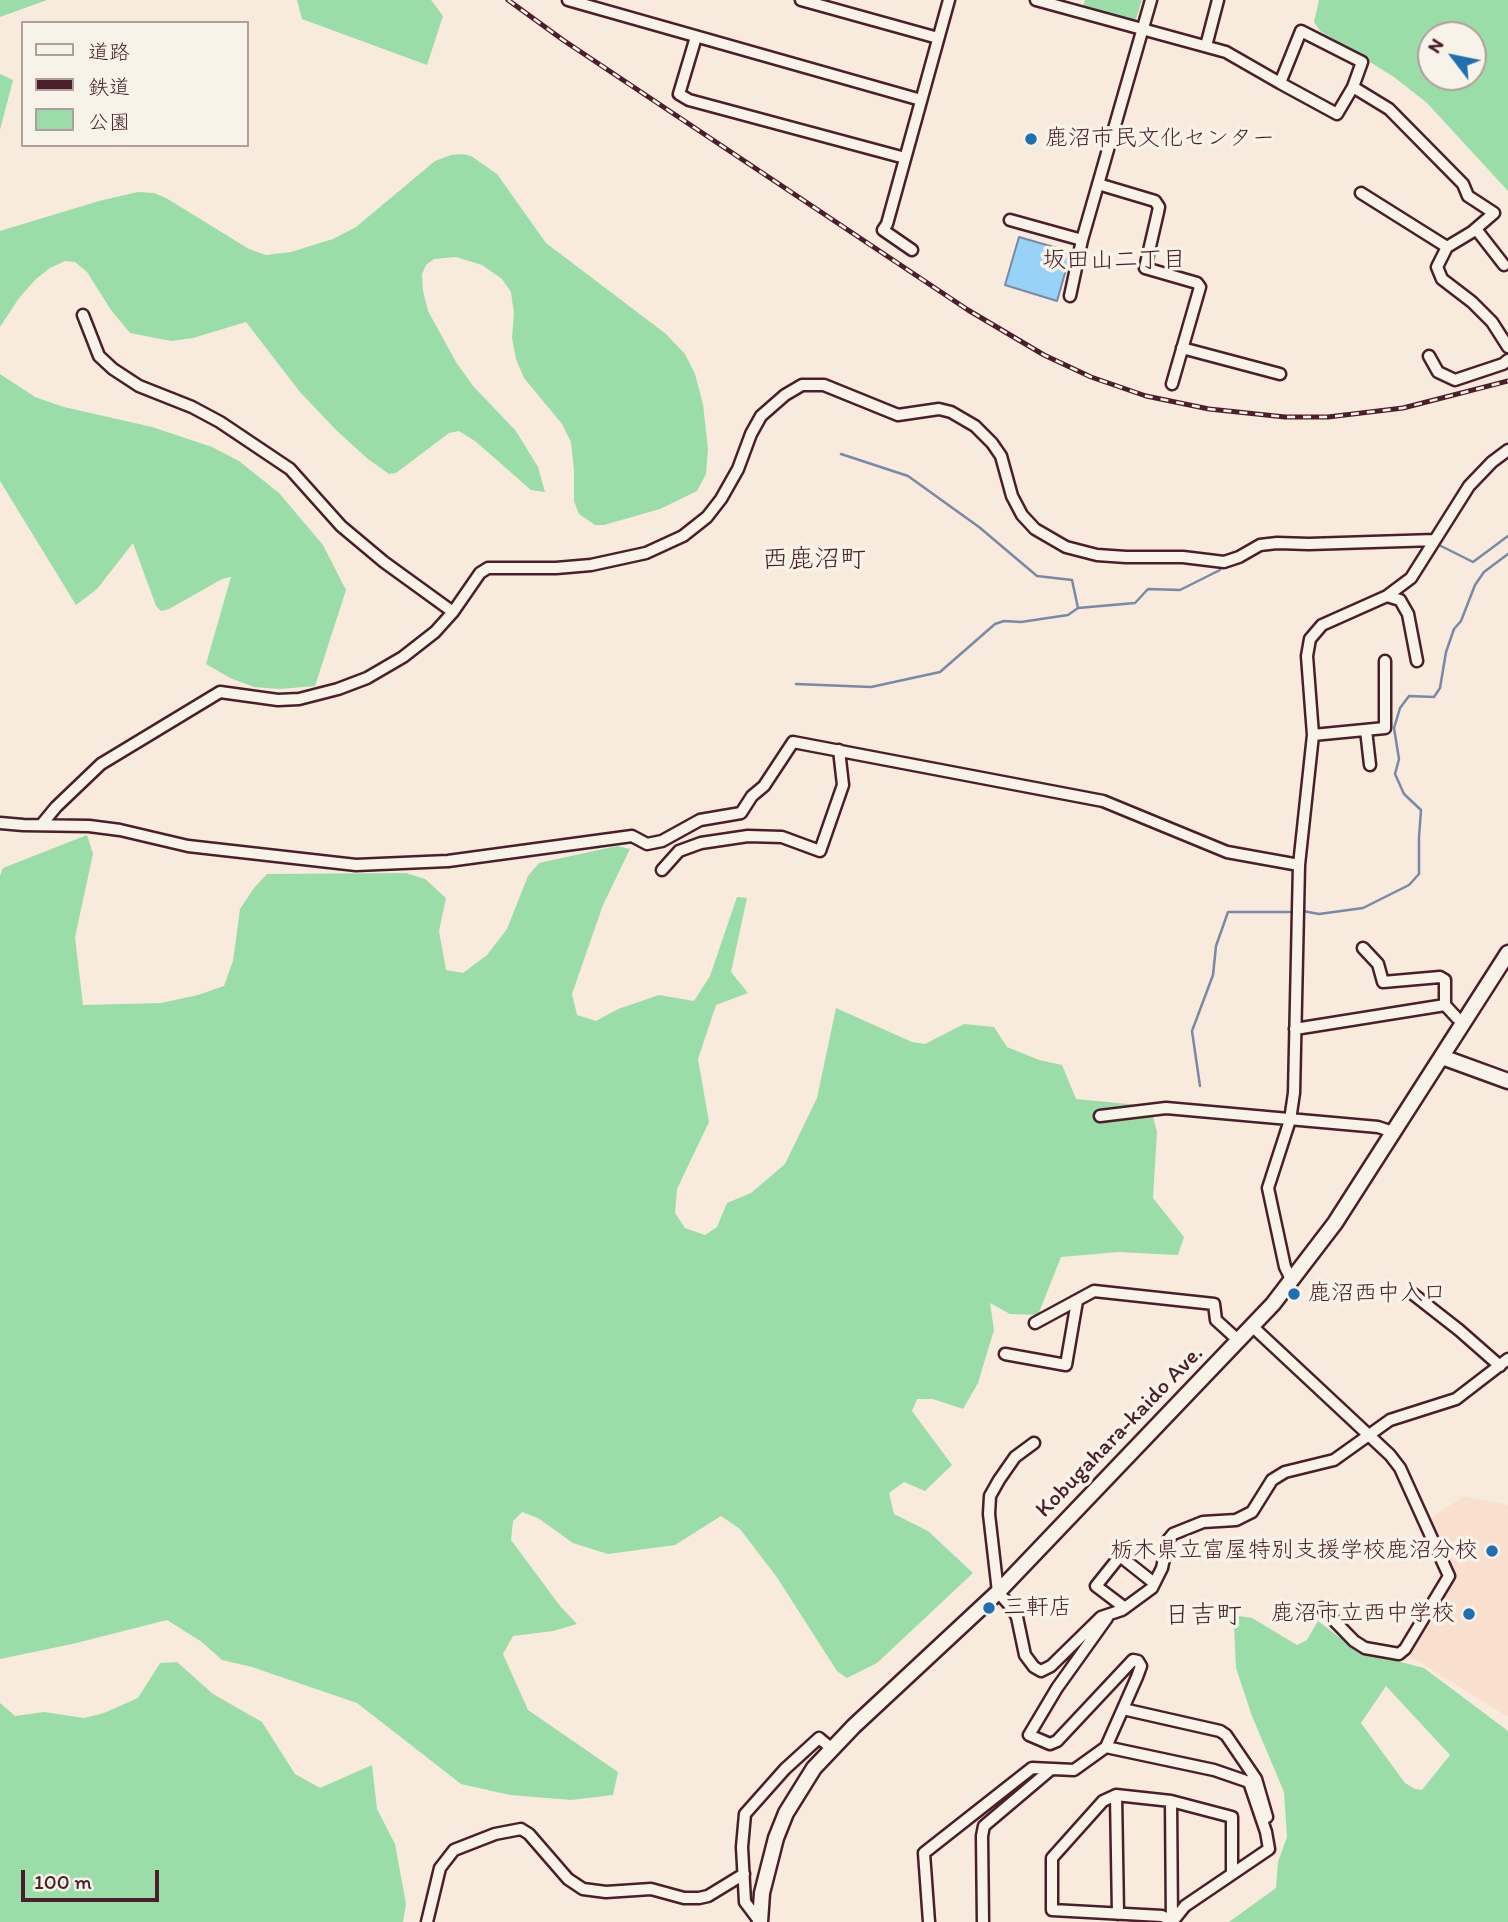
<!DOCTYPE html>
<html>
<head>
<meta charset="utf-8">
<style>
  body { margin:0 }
  #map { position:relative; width:1508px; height:1922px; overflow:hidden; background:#f8eadc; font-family:Itim,"Klee One",sans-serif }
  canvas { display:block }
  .legend { position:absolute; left:21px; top:21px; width:228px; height:126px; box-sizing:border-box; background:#f7f3e8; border:2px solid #b29e9c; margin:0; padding:9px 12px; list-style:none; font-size:21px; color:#4a1f2b }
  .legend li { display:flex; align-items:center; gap:14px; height:35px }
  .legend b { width:35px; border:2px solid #b29e9c }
  .north { position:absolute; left:1417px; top:21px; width:70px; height:70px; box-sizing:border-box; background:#f7f3e8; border:2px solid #b29e9c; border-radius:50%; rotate:302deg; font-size:19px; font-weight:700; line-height:28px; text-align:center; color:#4a1f2b }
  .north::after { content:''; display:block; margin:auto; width:24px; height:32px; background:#1f6fb2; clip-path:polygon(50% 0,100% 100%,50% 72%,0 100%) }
  .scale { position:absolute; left:21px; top:1870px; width:138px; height:32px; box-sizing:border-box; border:4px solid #4a1f2b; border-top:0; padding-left:9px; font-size:21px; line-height:24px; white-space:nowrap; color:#4a1f2b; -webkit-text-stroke:5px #f7f3e8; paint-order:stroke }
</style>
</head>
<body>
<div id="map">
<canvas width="1508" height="1922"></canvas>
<ul class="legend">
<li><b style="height:9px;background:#f7f3e8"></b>道路</li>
<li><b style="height:9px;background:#4a1f2b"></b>鉄道</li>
<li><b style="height:19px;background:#9bdda8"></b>公園</li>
</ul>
<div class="north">N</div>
<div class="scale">100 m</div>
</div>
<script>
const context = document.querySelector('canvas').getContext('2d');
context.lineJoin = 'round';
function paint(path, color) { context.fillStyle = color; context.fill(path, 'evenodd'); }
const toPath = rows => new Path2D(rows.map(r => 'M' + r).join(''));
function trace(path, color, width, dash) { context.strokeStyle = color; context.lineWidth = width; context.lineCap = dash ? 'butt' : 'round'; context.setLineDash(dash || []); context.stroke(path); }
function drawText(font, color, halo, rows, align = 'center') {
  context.font = font + ' Itim,"Klee One",sans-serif'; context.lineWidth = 7; context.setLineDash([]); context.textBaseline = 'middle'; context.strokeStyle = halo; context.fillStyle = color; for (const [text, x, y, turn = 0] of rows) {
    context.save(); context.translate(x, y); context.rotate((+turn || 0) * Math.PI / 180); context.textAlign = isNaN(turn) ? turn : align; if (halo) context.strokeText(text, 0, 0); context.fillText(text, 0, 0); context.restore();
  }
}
paint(toPath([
  [1464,1496,1508,1505,1508,1717,1406,1654,1455,1574,1431,1521,1434,1516]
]), '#f9e0ce');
paint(toPath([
  [0,0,47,0,0,17],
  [297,0,431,0,443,16,427,65,302,19],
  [1085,0,1142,0,1136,19,1132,20,1083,6],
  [1319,0,1508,0,1508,191,1427,103,1394,77,1320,31,1314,22],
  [1431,35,1473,35,1473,77,1431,77],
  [0,74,13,80,0,130],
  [462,154,471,156,497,174,546,243,666,334,685,354,695,374,703,404,708,449,706,474,697,491,660,509,604,525,595,525,579,514,574,501,574,470,571,442,562,424,524,378,516,359,512,338,514,313,511,292,502,279,482,265,456,257,434,259,426,265,422,274,423,291,428,311,456,362,473,386,516,431,538,467,545,492,531,490,475,441,459,431,449,433,396,473,389,474,368,459,337,431,300,392,246,322,193,338,171,341,130,333,111,310,87,272,75,262,65,261,50,268,36,279,19,298,0,327,0,231,99,201,138,192,154,193,166,198,249,249,266,255,291,252,333,239,356,227,435,161,451,155],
  [0,374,35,397,64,407,152,427,212,447,239,461,279,493,323,545,346,590,315,686,280,689,254,687,230,678,206,664,231,577,222,579,169,609,161,611,156,606,133,543,97,589,76,605,0,481],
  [87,835,93,854,75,937,83,1005,161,1003,198,995,224,986,233,961,240,909,254,888,267,874,406,873,425,879,446,898,439,931,446,970,463,973,487,955,507,929,528,876,539,863,617,846,630,849,603,905,572,994,577,1015,596,1021,618,1009,659,995,694,1001,710,976,737,897,747,898,731,972,748,993,716,1005,698,1059,709,1122,677,1189,675,1213,685,1228,705,1235,717,1227,727,1203,751,1193,785,1164,817,1098,836,1008,912,1042,925,1044,964,1024,994,1027,1007,1047,1039,1060,1062,1065,1076,1099,1150,1106,1157,1132,1153,1198,1184,1237,1178,1255,1118,1252,1061,1257,1038,1315,1010,1314,990,1303,994,1330,978,1383,963,1409,933,1399,917,1399,912,1411,952,1465,925,1491,904,1482,889,1493,894,1514,928,1531,973,1573,877,1663,847,1678,837,1671,776,1576,740,1529,721,1516,675,1545,608,1554,573,1543,538,1518,522,1512,513,1521,511,1540,560,1606,577,1624,553,1631,513,1636,503,1654,528,1710,618,1772,613,1795,571,1800,510,1795,461,1784,357,1703,252,1667,222,1660,202,1642,167,1620,72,1644,0,1659,0,876,3,868],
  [1239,1616,1252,1618,1297,1645,1307,1640,1318,1621,1339,1637,1366,1653,1424,1668,1508,1731,1508,1922,1229,1922,1276,1888,1278,1862,1287,1837,1284,1792,1252,1716,1236,1668,1234,1625],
  [1386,1686,1450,1755,1422,1790,1415,1789,1405,1783,1361,1723],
  [177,1662,213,1694,262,1722,295,1774,320,1788,372,1765,377,1809,395,1844,406,1904,403,1922,0,1922,0,1703,15,1716,44,1712,84,1718,104,1713,138,1698,160,1663]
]), '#9bdda8');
const water = toPath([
  [1019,237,1071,252,1057,301,1005,285,1019,237]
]);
paint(water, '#97d2f7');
trace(water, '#788aa5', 2);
trace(toPath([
  [841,454,908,476,979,527,1037,576,1072,580,1078,608],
  [1441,546,1473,562,1508,536],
  [1337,548,1379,547],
  [1248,557,1263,550],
  [796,684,871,687,940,672,995,624,1004,621,1021,622,1068,615,1078,608,1135,603,1148,589,1180,590,1220,570],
  [1303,911,1319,914,1363,908,1409,885,1419,874,1419,837,1421,810,1404,794,1395,774,1399,759,1394,728,1400,708,1409,696,1434,697,1440,688,1446,652,1454,629,1461,621,1475,585,1484,572,1508,554],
  [1200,1086,1192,1031,1213,975,1216,946,1228,912,1296,912]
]), '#788aa5', 2.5);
const street = toPath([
  [568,0,921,100],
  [801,0,938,38],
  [1036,0,1226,52,1280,83,1337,114,1353,87,1362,62,1301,31,1280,83],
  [696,37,679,94,689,100,905,158],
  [1206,46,1218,0],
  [1353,87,1389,109,1463,184,1468,196,1494,213,1472,232,1447,247,1437,267,1442,279,1472,302,1492,322,1508,347],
  [1098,184,1155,201,1159,207,1158,212,1145,268,1197,283,1200,287,1172,384],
  [1361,193,1447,247],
  [1010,220,1082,240],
  [1476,229,1504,265],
  [912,250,883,230,887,224,949,0],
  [1070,296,1082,240,1151,0],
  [83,315,99,356,113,369,139,386,192,407,220,422,290,469,341,526,384,562,453,612],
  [1182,348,1280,374],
  [1429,356,1438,372,1455,380,1503,364,1508,360],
  [1387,596,1400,600,1408,614,1417,661],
  [1366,730,1370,765],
  [1313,735,1385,728,1385,661],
  [0,823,23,825,89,826,120,830,188,846,356,865,448,861,632,836,647,844,662,841,700,820,741,813,752,796,764,786,793,742,1103,801,1227,852,1299,865],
  [42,824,56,807,101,764,220,692,278,700,299,699,338,689,367,678,403,657,435,632,453,612,480,573,488,568,556,568,591,565,646,553,683,536,707,517,721,499,738,469,751,434,761,416,785,395,802,385,824,385,898,415,939,409,951,412,975,426,992,443,1001,456,1012,496,1022,515,1035,529,1066,547,1097,555,1126,557,1183,557,1224,562,1239,557,1260,545,1277,543,1309,544,1435,540],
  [662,870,679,851,701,843,748,836,782,837,820,851,843,785,839,750],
  [1363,948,1378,964,1383,982,1440,977,1445,980,1445,1005],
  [1295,1029,1445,1005,1457,1018,1464,1022],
  [1100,1116,1166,1108,1378,1127,1393,1132],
  [1292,1281,1285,1267,1268,1188,1290,1120,1294,1093,1299,865,1313,735,1307,656,1310,639,1322,625,1387,596,1411,578,1469,486,1492,462,1508,450],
  [1413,1294,1459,1330,1500,1366],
  [1035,1323,1094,1291,1214,1304,1216,1320,1239,1341],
  [1253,1327,1390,1455,1400,1468,1449,1576,1405,1649,1399,1654,1365,1648,1354,1641,1322,1608],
  [1005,1354,1066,1365,1077,1301],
  [1034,1443,1015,1457,999,1480,990,1496,989,1514,998,1592,1012,1608,1017,1617,1025,1655,1034,1667,1041,1671,1051,1666,1101,1617,1122,1610,1152,1588,1162,1568,1168,1540,1173,1534,1203,1522,1236,1520,1252,1512,1272,1480,1285,1472,1334,1460,1390,1420,1456,1399,1508,1359],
  [1125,1608,1096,1586,1120,1556,1154,1583],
  [1123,1709,1220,1731,1226,1735,1256,1779,1267,1817],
  [1106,1747,1214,1770,1249,1782,1266,1832,1269,1849,1185,1906,1173,1921],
  [1116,1795,1118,1914],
  [1171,1801,1172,1922],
  [1173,1921,1162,1916,1052,1910,1052,1858,1103,1801,1116,1795,1171,1801,1232,1817,1232,1874],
  [427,1922,440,1868,454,1850,495,1834,521,1829,529,1834,568,1879,583,1889,606,1892,651,1889,684,1898,699,1898,708,1896,744,1874],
  [760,1922,745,1902,742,1847,745,1814,785,1769,819,1738,831,1748],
  [929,1922,924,1853,1032,1768,1074,1770,1106,1747,1137,1677,1141,1666,1138,1661,1133,1660,1057,1741,1050,1744,1029,1735,1057,1688,1107,1618],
  [983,1922,982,1836,984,1826,1049,1771]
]);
const secondary = toPath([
  [1442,1057,1508,1081]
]);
const primary = toPath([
  [760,1922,762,1893,776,1838,786,1813,814,1768,854,1726,998,1592,1273,1304,1335,1223,1508,953]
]);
trace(street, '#4a1f2b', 15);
trace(secondary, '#4a1f2b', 19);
trace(primary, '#4a1f2b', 19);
trace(street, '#f7f3e8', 10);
trace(secondary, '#f7f3e8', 14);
trace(primary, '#f7f3e8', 14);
const rail = toPath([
  [508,0,563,40,968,310,1044,355,1091,377,1146,396,1209,409,1285,417,1328,417,1403,408,1508,381]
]);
trace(rail, '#4a1f2b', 5);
trace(rail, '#f7f3e8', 2.5, [8]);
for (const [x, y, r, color] of [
  [1031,139,7,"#1f6fb2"],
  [1294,1294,7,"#1f6fb2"],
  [1492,1551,7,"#1f6fb2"],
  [989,1608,7,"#1f6fb2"],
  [1469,1614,7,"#1f6fb2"]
]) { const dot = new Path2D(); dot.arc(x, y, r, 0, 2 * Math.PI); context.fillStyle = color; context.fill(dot); trace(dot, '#f7f3e8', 2.5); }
drawText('23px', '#4a1f2b', '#f7f3e8', [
  ["鹿沼市民文化センター",1045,139],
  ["鹿沼西中入口",1308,1294],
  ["栃木県立富屋特別支援学校鹿沼分校",1478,1551,"right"],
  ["三軒店",1003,1608],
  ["鹿沼市立西中学校",1455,1614,"right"]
], 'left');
drawText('23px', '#4a1f2b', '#f7f3e8', [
  ["Kobugahara-kaido Ave.",1120,1432,-46]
]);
drawText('24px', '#4a1f2b', '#f7f3e8', [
  ["坂田山二丁目",1114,261]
]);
drawText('26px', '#4a1f2b', '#f7f3e8', [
  ["西鹿沼町",814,560],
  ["日吉町",1203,1616]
]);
</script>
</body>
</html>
